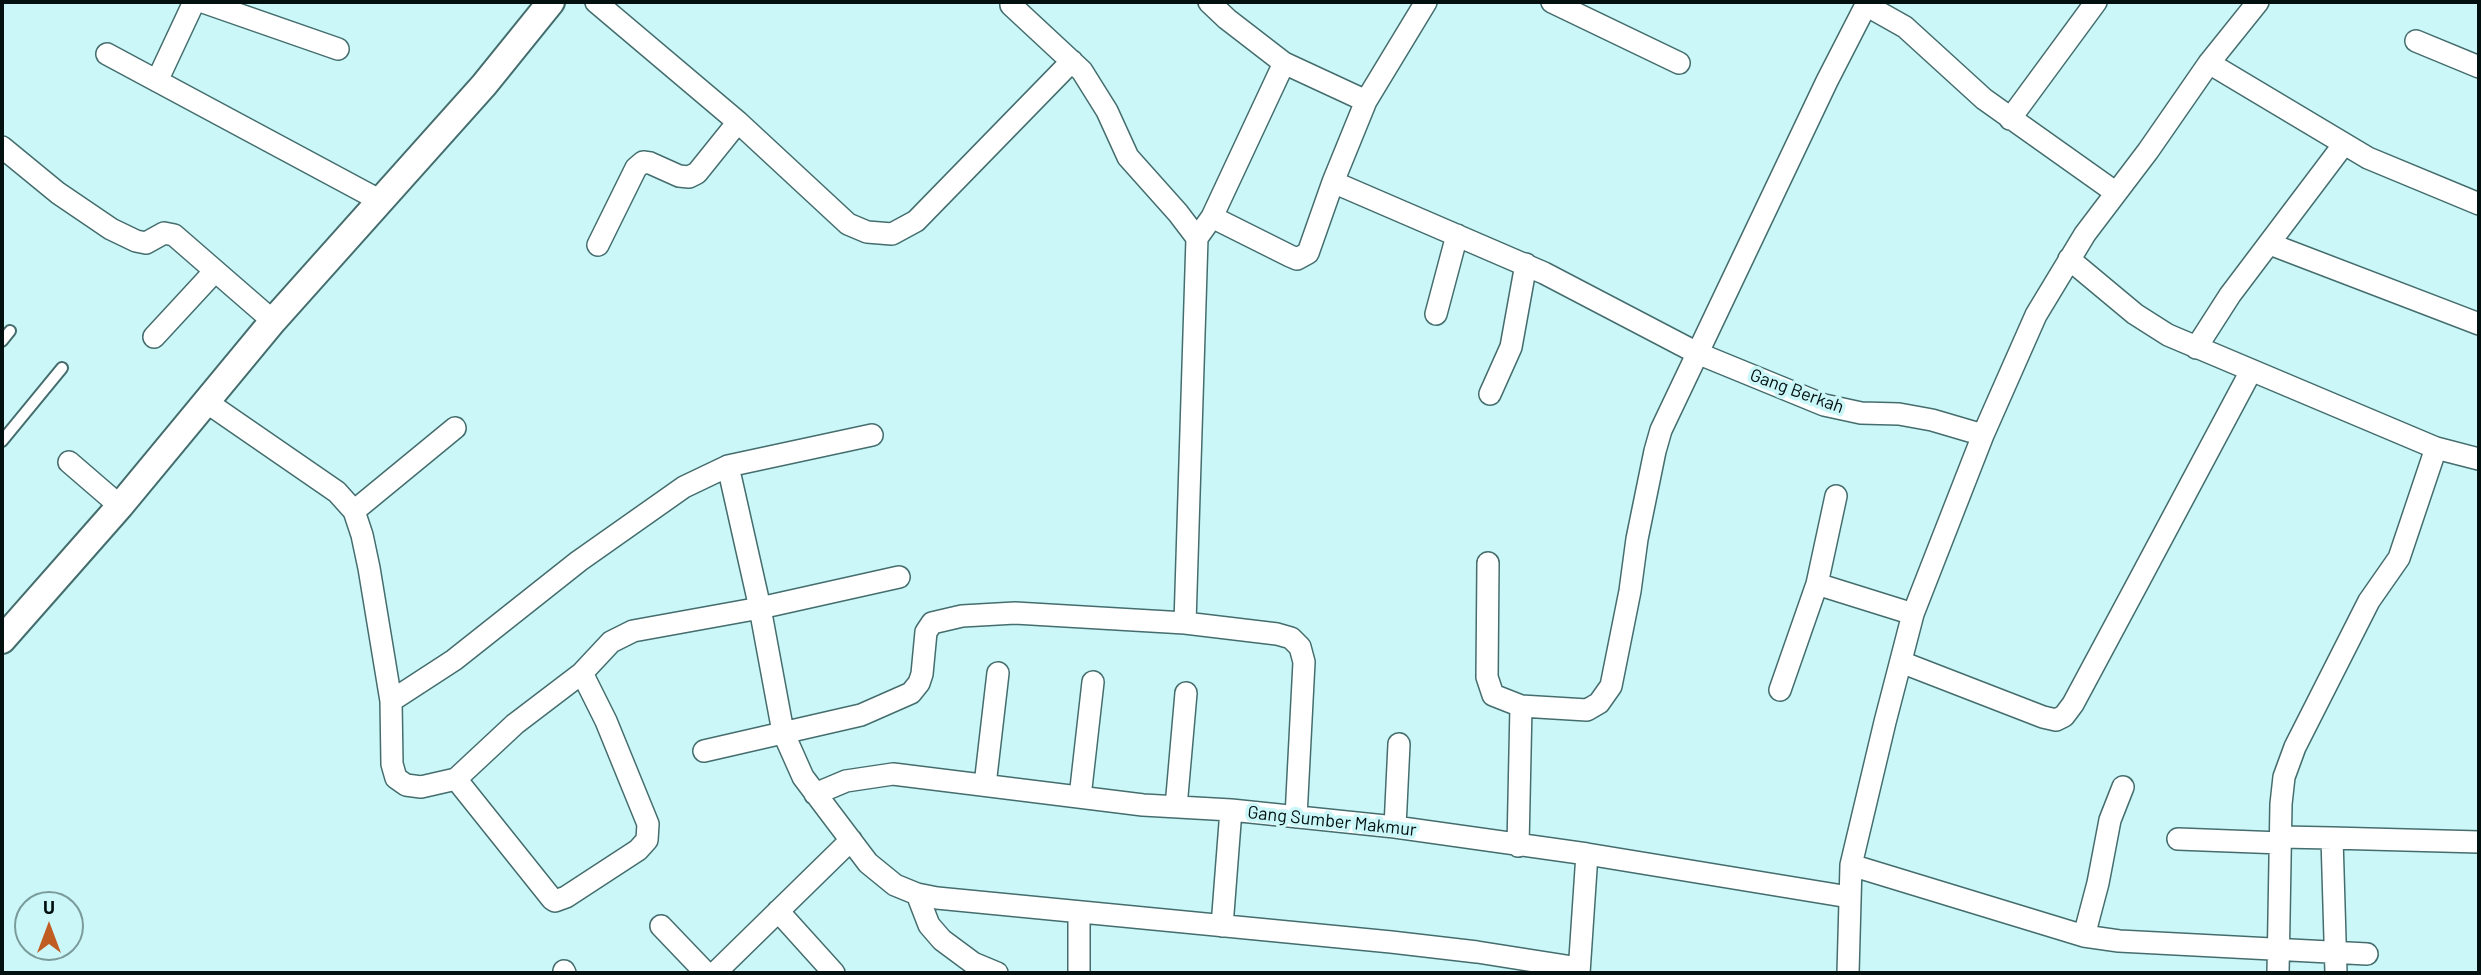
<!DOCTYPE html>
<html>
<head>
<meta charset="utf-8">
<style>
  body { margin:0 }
  #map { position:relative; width:2481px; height:975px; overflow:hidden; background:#cbf7f8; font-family:Barlow,sans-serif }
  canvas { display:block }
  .frame { position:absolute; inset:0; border:4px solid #021010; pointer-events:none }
  .north { position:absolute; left:14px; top:891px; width:70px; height:70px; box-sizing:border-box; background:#cbf7f8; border:2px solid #7b9b9b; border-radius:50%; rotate:0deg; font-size:19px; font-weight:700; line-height:28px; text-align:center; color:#021010 }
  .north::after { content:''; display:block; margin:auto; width:24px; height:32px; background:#c05d23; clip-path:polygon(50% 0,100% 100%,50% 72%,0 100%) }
</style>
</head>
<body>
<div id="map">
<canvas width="2481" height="975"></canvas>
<div class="frame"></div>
<div class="north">U</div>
</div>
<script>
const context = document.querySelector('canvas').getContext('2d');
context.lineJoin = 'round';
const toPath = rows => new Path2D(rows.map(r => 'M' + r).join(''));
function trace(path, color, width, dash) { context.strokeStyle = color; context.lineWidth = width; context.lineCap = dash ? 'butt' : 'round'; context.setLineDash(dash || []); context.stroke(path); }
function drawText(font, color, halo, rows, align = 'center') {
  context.font = font + ' Barlow,sans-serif'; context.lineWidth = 7; context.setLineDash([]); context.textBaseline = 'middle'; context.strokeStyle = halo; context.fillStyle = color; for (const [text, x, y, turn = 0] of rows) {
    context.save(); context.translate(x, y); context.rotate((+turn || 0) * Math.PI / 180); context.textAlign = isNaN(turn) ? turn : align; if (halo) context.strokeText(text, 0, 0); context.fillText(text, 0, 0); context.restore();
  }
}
const service = toPath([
  [2,341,10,331],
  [2,441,62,368]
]);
const minor = toPath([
  [203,2,338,49],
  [596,2,738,122,697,173,689,177,679,176,650,163,643,162,636,168,598,245],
  [1209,2,1227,19,1284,63,1366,101],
  [1552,2,1679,63],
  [1011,5,1082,71,1107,111,1128,157,1178,213,1197,238],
  [2416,41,2479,67],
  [107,54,379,200],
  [2209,63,2368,158,2479,204],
  [157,81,194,2],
  [2010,119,2096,2],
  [738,122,848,224,867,232,892,234,916,221,1072,61],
  [2,147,58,193,111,229,136,241,146,243,164,233,174,235,273,321],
  [1333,182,1544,273,1697,353,1824,405,1861,413,1899,414,1932,420,1983,435],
  [1212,217,1290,256,1297,259,1308,253,1333,182,1366,101,1426,2],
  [2270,244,2479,324],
  [2069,259,2135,314,2168,335,2436,448,2479,459],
  [1436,314,1457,235],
  [154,337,215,271],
  [2196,348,2230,295,2344,144],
  [1490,394,1511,347,1526,264],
  [205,401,337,492,354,511,362,535,369,568,391,701,392,764,396,778,406,785,421,787,456,779,552,899,555,901,566,897,638,850,647,840,648,824,606,721,582,673],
  [69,462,120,506],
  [728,466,760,608,783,732,803,777,868,863,895,885,917,894,937,898,1391,942,1477,952,1579,968],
  [354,511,455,428],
  [1488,563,1487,677,1493,695,1521,706,1587,710,1599,703,1611,686,1630,591,1637,539,1655,451,1661,430,1827,81,1866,5,1905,27,1984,99,2115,192],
  [1817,584,1913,614],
  [1185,623,1197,238,1212,217,1284,63],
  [1901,662,2043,717,2056,720,2064,716,2073,704,2140,579,2251,371],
  [1780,690,1817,584,1836,496],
  [391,701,454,660,579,561,684,487,728,466,872,435],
  [704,751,861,715,911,693,919,683,922,674,926,632,932,623,962,616,1015,613,1185,623,1277,634,1291,638,1300,647,1304,662,1296,817],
  [456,779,515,724,582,673,611,642,633,631,760,608,899,577],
  [985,785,998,673],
  [815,794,846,781,893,774,1143,805,1231,810,1395,827,1587,854,1849,897],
  [1080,797,1093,682],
  [1176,807,1186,693],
  [1395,827,1399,744],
  [2281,837,2332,838,2336,973],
  [2332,838,2479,842],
  [2178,839,2281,843],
  [1518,846,1521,706],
  [1851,865,2084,936,2119,941,2367,954],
  [917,894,929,925,942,940,973,963,997,973],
  [778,911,834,973],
  [661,926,706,973],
  [1222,926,1231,810],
  [2084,936,2098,883,2110,820,2123,787],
  [564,971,565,973],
  [715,973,851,840],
  [1079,973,1079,912],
  [1579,973,1587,854],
  [1848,973,1851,865,1885,722,1913,614,1983,435,2036,315,2085,234,2148,151,2209,63,2258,2],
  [2278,973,2281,804,2284,777,2295,747,2369,601,2399,558,2436,448]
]);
const tertiary = toPath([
  [2,640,120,506,273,321,484,85,551,2]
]);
trace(service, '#456d6e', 14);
trace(minor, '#456d6e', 24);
trace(tertiary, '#456d6e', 30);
trace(service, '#fff', 10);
trace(minor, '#fff', 21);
trace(tertiary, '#fff', 26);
drawText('18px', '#021010', '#cbf7f8', [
  ["Gang Berkah",1797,391,20],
  ["Gang Sumber Makmur",1332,821,6]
]);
</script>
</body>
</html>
